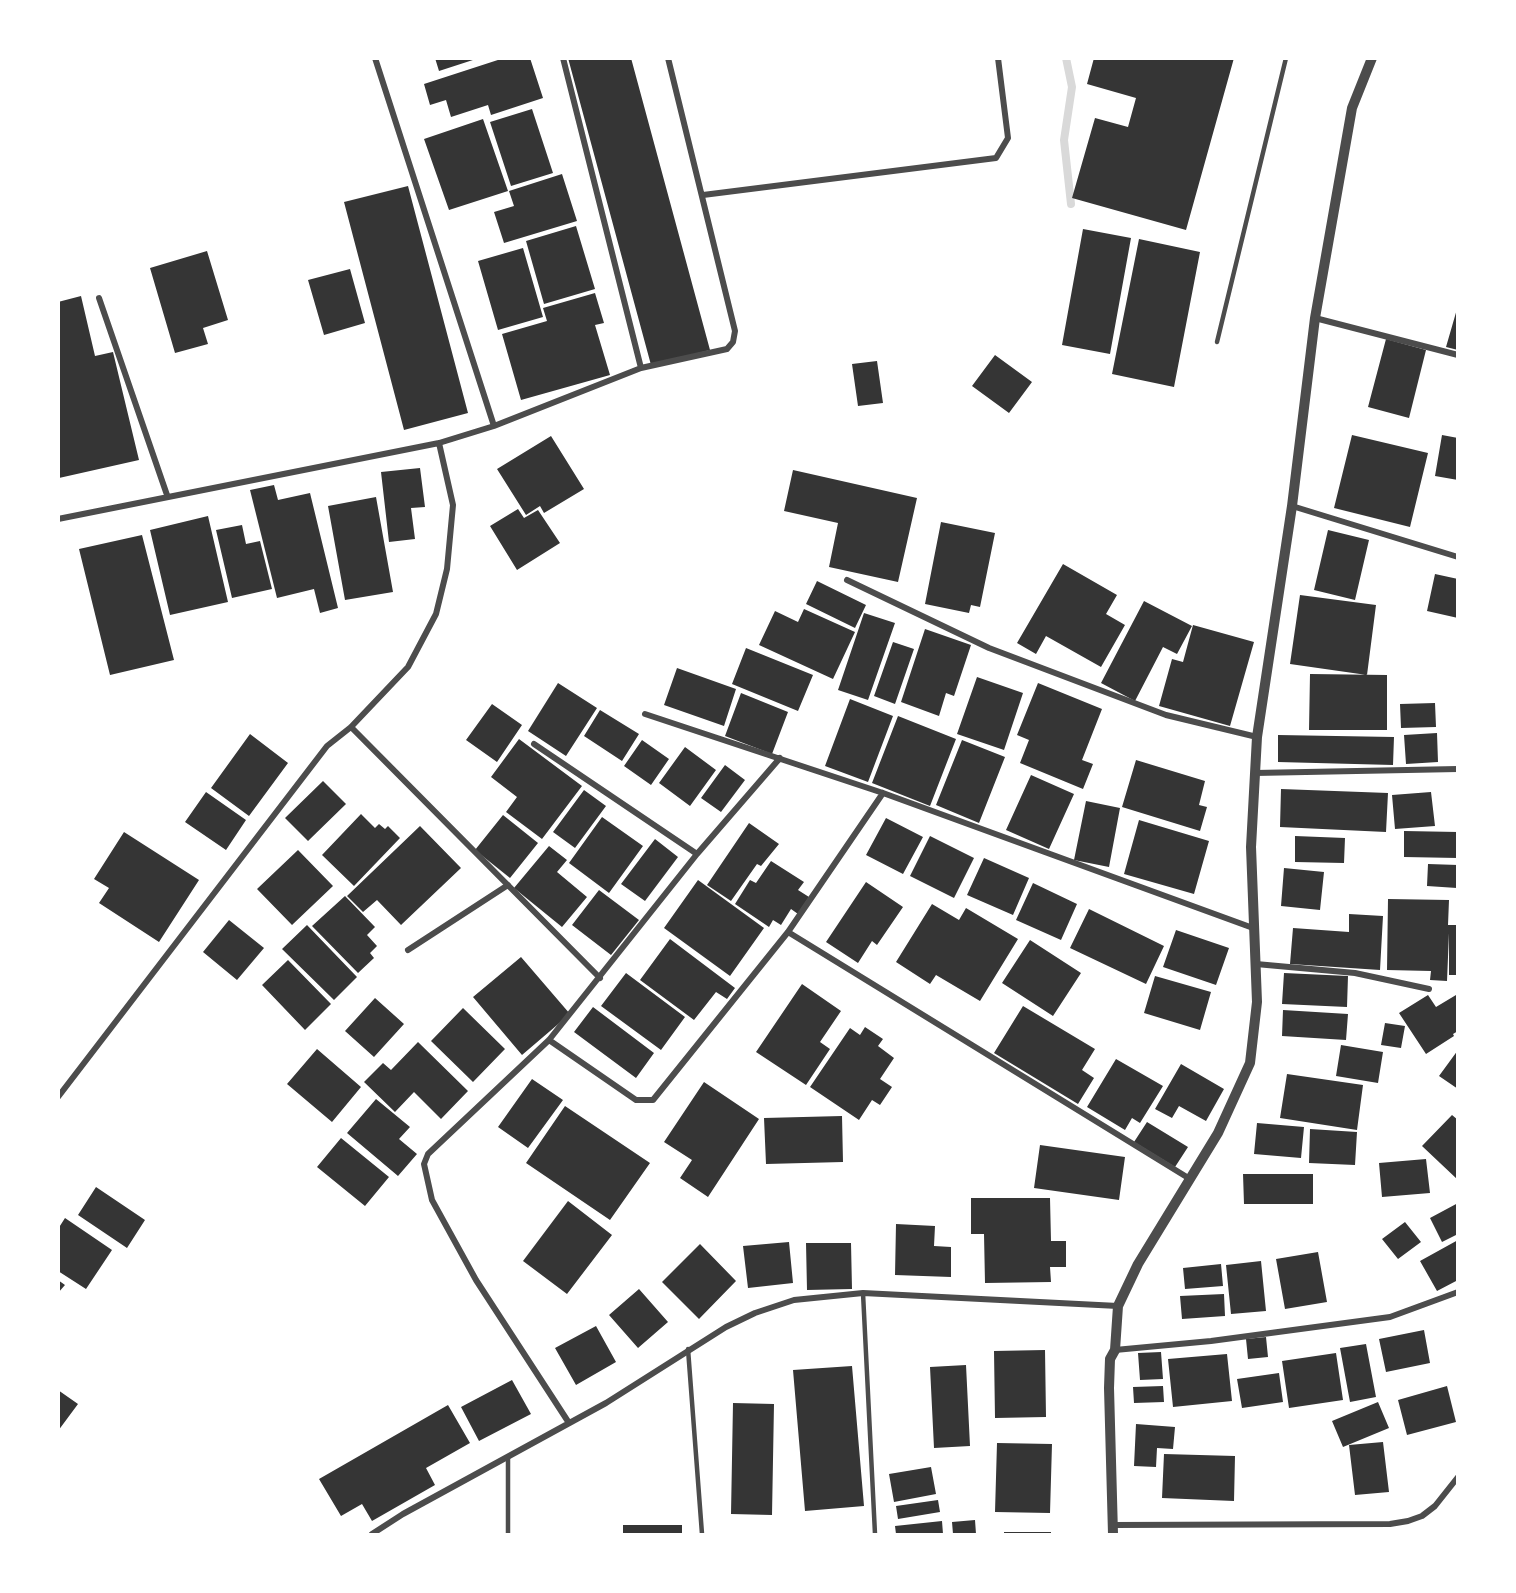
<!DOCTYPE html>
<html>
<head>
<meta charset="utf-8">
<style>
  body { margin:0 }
  #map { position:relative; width:1516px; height:1593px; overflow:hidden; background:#fff; font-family:Signika,sans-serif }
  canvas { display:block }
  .frame { position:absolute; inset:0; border:60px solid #fff; pointer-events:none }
</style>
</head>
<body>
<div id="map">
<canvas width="1516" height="1593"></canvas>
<div class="frame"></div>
</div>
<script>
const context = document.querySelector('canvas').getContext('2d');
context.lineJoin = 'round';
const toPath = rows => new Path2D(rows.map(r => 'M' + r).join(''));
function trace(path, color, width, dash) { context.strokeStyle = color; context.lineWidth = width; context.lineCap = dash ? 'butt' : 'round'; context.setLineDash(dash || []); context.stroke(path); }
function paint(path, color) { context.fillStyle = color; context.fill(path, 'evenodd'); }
trace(toPath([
  [1066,58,1072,87,1064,140,1071,204]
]), '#d9d9d9', 8);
paint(toPath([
  [435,58,476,58,476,59,439,71],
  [504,58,530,58,543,98,491,115,488,105,451,117,446,100,430,105,424,84],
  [568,58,631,58,710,350,651,365],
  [1094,58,1234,58,1186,230,1072,198,1095,118,1128,127,1136,98,1087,84],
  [532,109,553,173,511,186,490,122],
  [483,119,508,191,449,210,424,139],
  [562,174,577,221,504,243,494,212,514,206,509,191],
  [408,186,468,413,404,430,344,202],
  [576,226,595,289,544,304,526,241],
  [1083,229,1131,238,1110,354,1062,345],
  [1139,239,1200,252,1174,387,1112,374],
  [523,248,543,317,498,330,478,261],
  [207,251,228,320,203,328,208,344,175,353,150,268],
  [350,269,365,323,324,335,308,280],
  [595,293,604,323,595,325,610,375,521,400,502,334,547,321,543,308],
  [81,296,95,356,113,352,139,460,59,478,58,302],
  [1457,309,1458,309,1458,350,1446,347],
  [1386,339,1426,350,1409,418,1368,407],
  [995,355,1032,382,1009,413,972,386],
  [877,361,883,403,858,406,852,364],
  [1352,435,1428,453,1410,527,1334,508],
  [1442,435,1458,438,1458,480,1435,476],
  [551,436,584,489,544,513,540,506,526,515,497,469],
  [420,468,425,507,411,508,415,539,389,542,381,472],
  [793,470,917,498,898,582,829,567,838,523,784,511],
  [274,485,278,500,310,493,338,608,320,613,314,589,277,598,250,490],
  [376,497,393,592,345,600,328,506],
  [518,509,524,518,538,510,560,543,517,570,490,526],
  [208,516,228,602,170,615,150,530],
  [941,522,995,533,980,607,971,605,969,613,925,604],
  [242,525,246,544,260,541,272,589,232,598,216,530],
  [1328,530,1369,540,1355,600,1314,590],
  [142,535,174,660,110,675,79,549],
  [1063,564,1117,595,1106,614,1125,625,1101,667,1046,636,1036,654,1017,643],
  [1435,574,1458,579,1458,618,1427,611],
  [817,581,866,605,855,628,806,604],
  [1300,595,1376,605,1367,675,1290,664],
  [1144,601,1192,626,1177,654,1163,647,1135,701,1101,683],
  [804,609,855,632,833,679,759,645,775,611,798,622],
  [864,613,895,623,868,700,838,690],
  [1193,625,1254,642,1230,726,1159,706,1172,659,1183,662],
  [925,629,971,645,954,696,946,693,939,716,901,702],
  [893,642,914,649,895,704,874,696],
  [746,648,813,675,798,711,732,684],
  [677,668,736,689,724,726,664,705],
  [1310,674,1387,675,1387,730,1309,730],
  [977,677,1023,693,1004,750,957,734],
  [558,683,597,708,566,756,528,731],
  [1038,683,1102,709,1082,760,1093,764,1083,789,1020,763,1029,740,1017,735],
  [741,693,788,712,772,754,725,736],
  [850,699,893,716,868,782,825,766],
  [1435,703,1436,727,1401,728,1400,704],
  [492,704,522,725,497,762,466,740],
  [600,710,639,734,622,761,584,736],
  [898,716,956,739,930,806,872,783],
  [1437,733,1438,762,1406,764,1404,735],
  [250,734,288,763,249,816,211,788],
  [1278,735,1394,737,1393,765,1278,762],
  [519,739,582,786,542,839,506,812,517,797,491,777],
  [642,740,669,759,651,785,624,766],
  [962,740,1005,757,979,823,936,805],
  [685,747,716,770,690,806,659,783],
  [1136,760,1205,781,1199,805,1207,807,1200,831,1122,807],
  [725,765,745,780,721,812,701,798],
  [1031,775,1074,794,1049,849,1006,830],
  [323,781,346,804,308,841,285,818],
  [1281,789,1388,793,1386,832,1280,827],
  [584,790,606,806,575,848,553,832],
  [206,792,246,820,226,850,185,822],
  [1431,792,1435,826,1395,829,1392,795],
  [1086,801,1120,808,1109,867,1074,860],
  [361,814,375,828,379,824,385,829,388,826,400,838,354,886,322,855],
  [503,815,538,843,510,878,475,850],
  [602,817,643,846,609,893,569,863],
  [886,818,923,837,903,874,866,855],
  [1139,820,1209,841,1194,894,1124,874],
  [749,823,779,844,761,866,757,864,731,901,707,885],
  [420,826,461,868,401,925,377,900,363,912,347,896],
  [1404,831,1458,832,1458,858,1404,857],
  [124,832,199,880,159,942,99,903,109,888,94,879],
  [930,836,974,858,954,898,910,876],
  [1295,836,1345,838,1344,863,1295,862],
  [655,839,678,857,645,901,621,884],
  [549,846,567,860,557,872,587,897,562,927,514,888],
  [298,850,333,886,292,925,257,889],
  [984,858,1029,878,1013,915,967,895],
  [771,861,804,882,798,890,809,897,798,914,791,909,781,925,773,920,769,927,735,904,750,880,756,883],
  [1428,864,1458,865,1457,888,1427,886],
  [1284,868,1324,872,1320,910,1281,906],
  [698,880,764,928,730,976,664,928],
  [866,882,903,907,877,945,872,941,858,963,826,942],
  [1033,883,1077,904,1061,940,1016,920],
  [599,890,639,920,611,955,572,925],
  [345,896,375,927,367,935,377,946,370,953,374,958,358,973,312,926],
  [1388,899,1449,900,1448,925,1458,925,1458,975,1449,975,1449,933,1447,981,1430,980,1431,971,1387,970],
  [932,904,959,920,966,908,1018,939,980,1001,936,975,930,984,896,962],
  [1089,909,1164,946,1146,984,1070,948],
  [1349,914,1383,916,1380,970,1290,964,1293,928,1349,932],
  [229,920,264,948,237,980,203,952],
  [307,925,357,977,334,1000,282,949],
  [1176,930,1229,948,1216,985,1163,967],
  [670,939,735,988,727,999,716,992,694,1020,640,980],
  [1030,940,1081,973,1053,1016,1002,983],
  [521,957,570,1014,522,1055,473,997],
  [288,960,331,1004,305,1030,262,985],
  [626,973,685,1017,661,1050,601,1006],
  [1284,973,1348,976,1347,1007,1282,1004],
  [1155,976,1211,992,1200,1030,1144,1013],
  [802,984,841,1011,820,1042,830,1049,806,1085,756,1052],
  [1428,995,1436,1007,1456,995,1458,1031,1453,1034,1454,1036,1426,1054,1399,1013],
  [375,998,404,1024,374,1057,345,1031],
  [1023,1006,1095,1049,1082,1070,1094,1078,1078,1104,994,1053],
  [593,1007,654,1053,636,1078,574,1032],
  [463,1008,505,1049,473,1082,431,1041],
  [1283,1010,1348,1014,1346,1040,1282,1036],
  [1385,1023,1405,1026,1401,1048,1381,1045],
  [865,1027,883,1039,878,1046,894,1058,880,1079,892,1087,880,1105,872,1100,859,1120,810,1087,850,1028,860,1035],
  [418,1042,468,1091,441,1119,414,1092,395,1112,364,1082,383,1063,391,1070],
  [1341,1045,1383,1052,1378,1083,1336,1076],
  [317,1049,361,1087,332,1122,287,1084],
  [1458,1050,1458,1089,1439,1076],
  [1116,1059,1163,1086,1140,1123,1132,1118,1125,1130,1087,1107],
  [1181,1064,1224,1089,1206,1121,1179,1106,1172,1118,1155,1109],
  [1287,1074,1363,1085,1357,1130,1280,1118],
  [532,1079,563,1100,528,1148,498,1127],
  [704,1082,759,1119,708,1197,680,1178,692,1160,664,1142],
  [376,1099,410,1127,399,1139,417,1154,398,1176,347,1133],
  [565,1106,650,1163,610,1220,526,1163],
  [1452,1115,1458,1120,1458,1180,1422,1146],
  [842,1116,843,1162,766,1164,764,1118],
  [1147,1122,1188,1147,1175,1167,1134,1142],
  [1257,1123,1304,1127,1301,1158,1254,1154],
  [1310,1129,1357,1132,1355,1165,1309,1163],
  [341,1138,389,1177,365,1206,317,1167],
  [1040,1145,1125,1157,1119,1200,1034,1188],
  [1426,1159,1430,1193,1382,1197,1379,1163],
  [1243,1174,1313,1174,1313,1204,1244,1204],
  [96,1187,145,1220,127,1248,78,1215],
  [971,1198,1050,1198,1051,1241,1066,1241,1066,1267,1050,1267,1051,1282,985,1283,984,1234,971,1234],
  [568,1201,612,1235,567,1294,523,1261],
  [1458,1203,1458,1234,1442,1242,1430,1218],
  [65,1218,112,1250,86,1289,58,1271,58,1229],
  [1405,1222,1421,1242,1398,1259,1382,1239],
  [896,1224,935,1226,934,1246,951,1247,951,1277,895,1275],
  [1458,1240,1458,1280,1437,1291,1420,1261],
  [789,1242,793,1283,748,1288,743,1246],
  [806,1243,851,1243,852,1289,807,1290],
  [700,1244,736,1281,699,1319,662,1282],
  [1318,1252,1327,1302,1285,1309,1276,1259],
  [1261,1261,1266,1311,1231,1314,1226,1265],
  [1221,1264,1223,1286,1185,1289,1183,1268],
  [58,1280,65,1285,58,1293],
  [639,1289,668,1322,638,1348,609,1315],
  [1224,1294,1225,1316,1182,1319,1180,1296],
  [596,1326,616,1362,576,1385,555,1348],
  [1424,1330,1430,1363,1386,1372,1379,1339],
  [1266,1337,1268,1357,1248,1359,1246,1339],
  [1366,1344,1376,1397,1350,1402,1340,1348],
  [1045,1350,1046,1417,995,1418,994,1351],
  [1161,1352,1163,1379,1140,1380,1138,1353],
  [1336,1353,1343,1400,1289,1408,1282,1361],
  [1227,1354,1232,1401,1173,1407,1168,1359],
  [966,1365,970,1446,934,1448,930,1367],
  [852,1366,864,1506,805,1511,793,1370],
  [1279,1373,1283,1402,1242,1408,1237,1379],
  [512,1380,531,1414,479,1441,461,1407],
  [1163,1386,1164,1402,1134,1403,1133,1387],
  [1447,1386,1456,1422,1407,1435,1398,1400],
  [58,1390,78,1404,58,1431],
  [1378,1402,1389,1428,1343,1447,1332,1421],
  [733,1403,774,1404,772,1515,731,1514],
  [448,1405,470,1443,426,1468,435,1485,372,1521,362,1504,341,1516,319,1479],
  [1136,1424,1175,1427,1173,1449,1157,1448,1156,1467,1134,1466],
  [1383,1442,1389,1492,1355,1495,1349,1445],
  [997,1443,1052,1444,1050,1513,995,1512],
  [1164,1454,1235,1456,1234,1501,1162,1498],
  [931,1467,936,1494,894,1502,889,1474],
  [938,1500,940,1512,898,1519,896,1506],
  [975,1520,976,1534,953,1534,952,1522],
  [942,1521,943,1534,896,1534,895,1526],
  [623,1525,682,1525,682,1534,623,1534],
  [1004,1532,1051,1532,1051,1534,1004,1534]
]), '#353535');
trace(toPath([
  [1217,342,1286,58],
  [863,1293,875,1534],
  [688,1349,702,1534],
  [508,1534,508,1458]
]), '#4c4c4c', 4.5);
trace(toPath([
  [375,58,494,426],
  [563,58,641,368],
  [703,195,996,158,1008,138,998,58],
  [99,298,167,495],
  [1315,318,1458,355],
  [1292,506,1458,557],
  [58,519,439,443,494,426,641,368,727,349,733,342,735,331,668,58],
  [847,580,989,648,1166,715,1257,737],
  [645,714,883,793,1253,928],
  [351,727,600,978],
  [534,744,697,854],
  [1255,773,1458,769],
  [788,932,1190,1179],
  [408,950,508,885],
  [1256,964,1355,973,1429,989],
  [549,1040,636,1100,653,1100,788,932,883,793],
  [58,1097,327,746,351,727,408,667,436,614,447,569,453,505,439,443],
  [1115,1350,1211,1341,1390,1317,1458,1292],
  [569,1423,476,1280,432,1200,424,1164,428,1154,549,1040,697,854,780,758],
  [1113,1525,1390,1524,1408,1521,1422,1516,1435,1506,1458,1477],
  [372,1534,403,1514,606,1403,726,1327,755,1313,794,1300,863,1293,1118,1306]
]), '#4c4c4c', 6);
trace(toPath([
  [1113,1534,1109,1388,1110,1359,1115,1350,1118,1306,1138,1264,1218,1133,1250,1063,1257,1002,1251,847,1257,737,1292,506,1315,318,1352,108,1372,58]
]), '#4c4c4c', 10);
</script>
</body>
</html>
